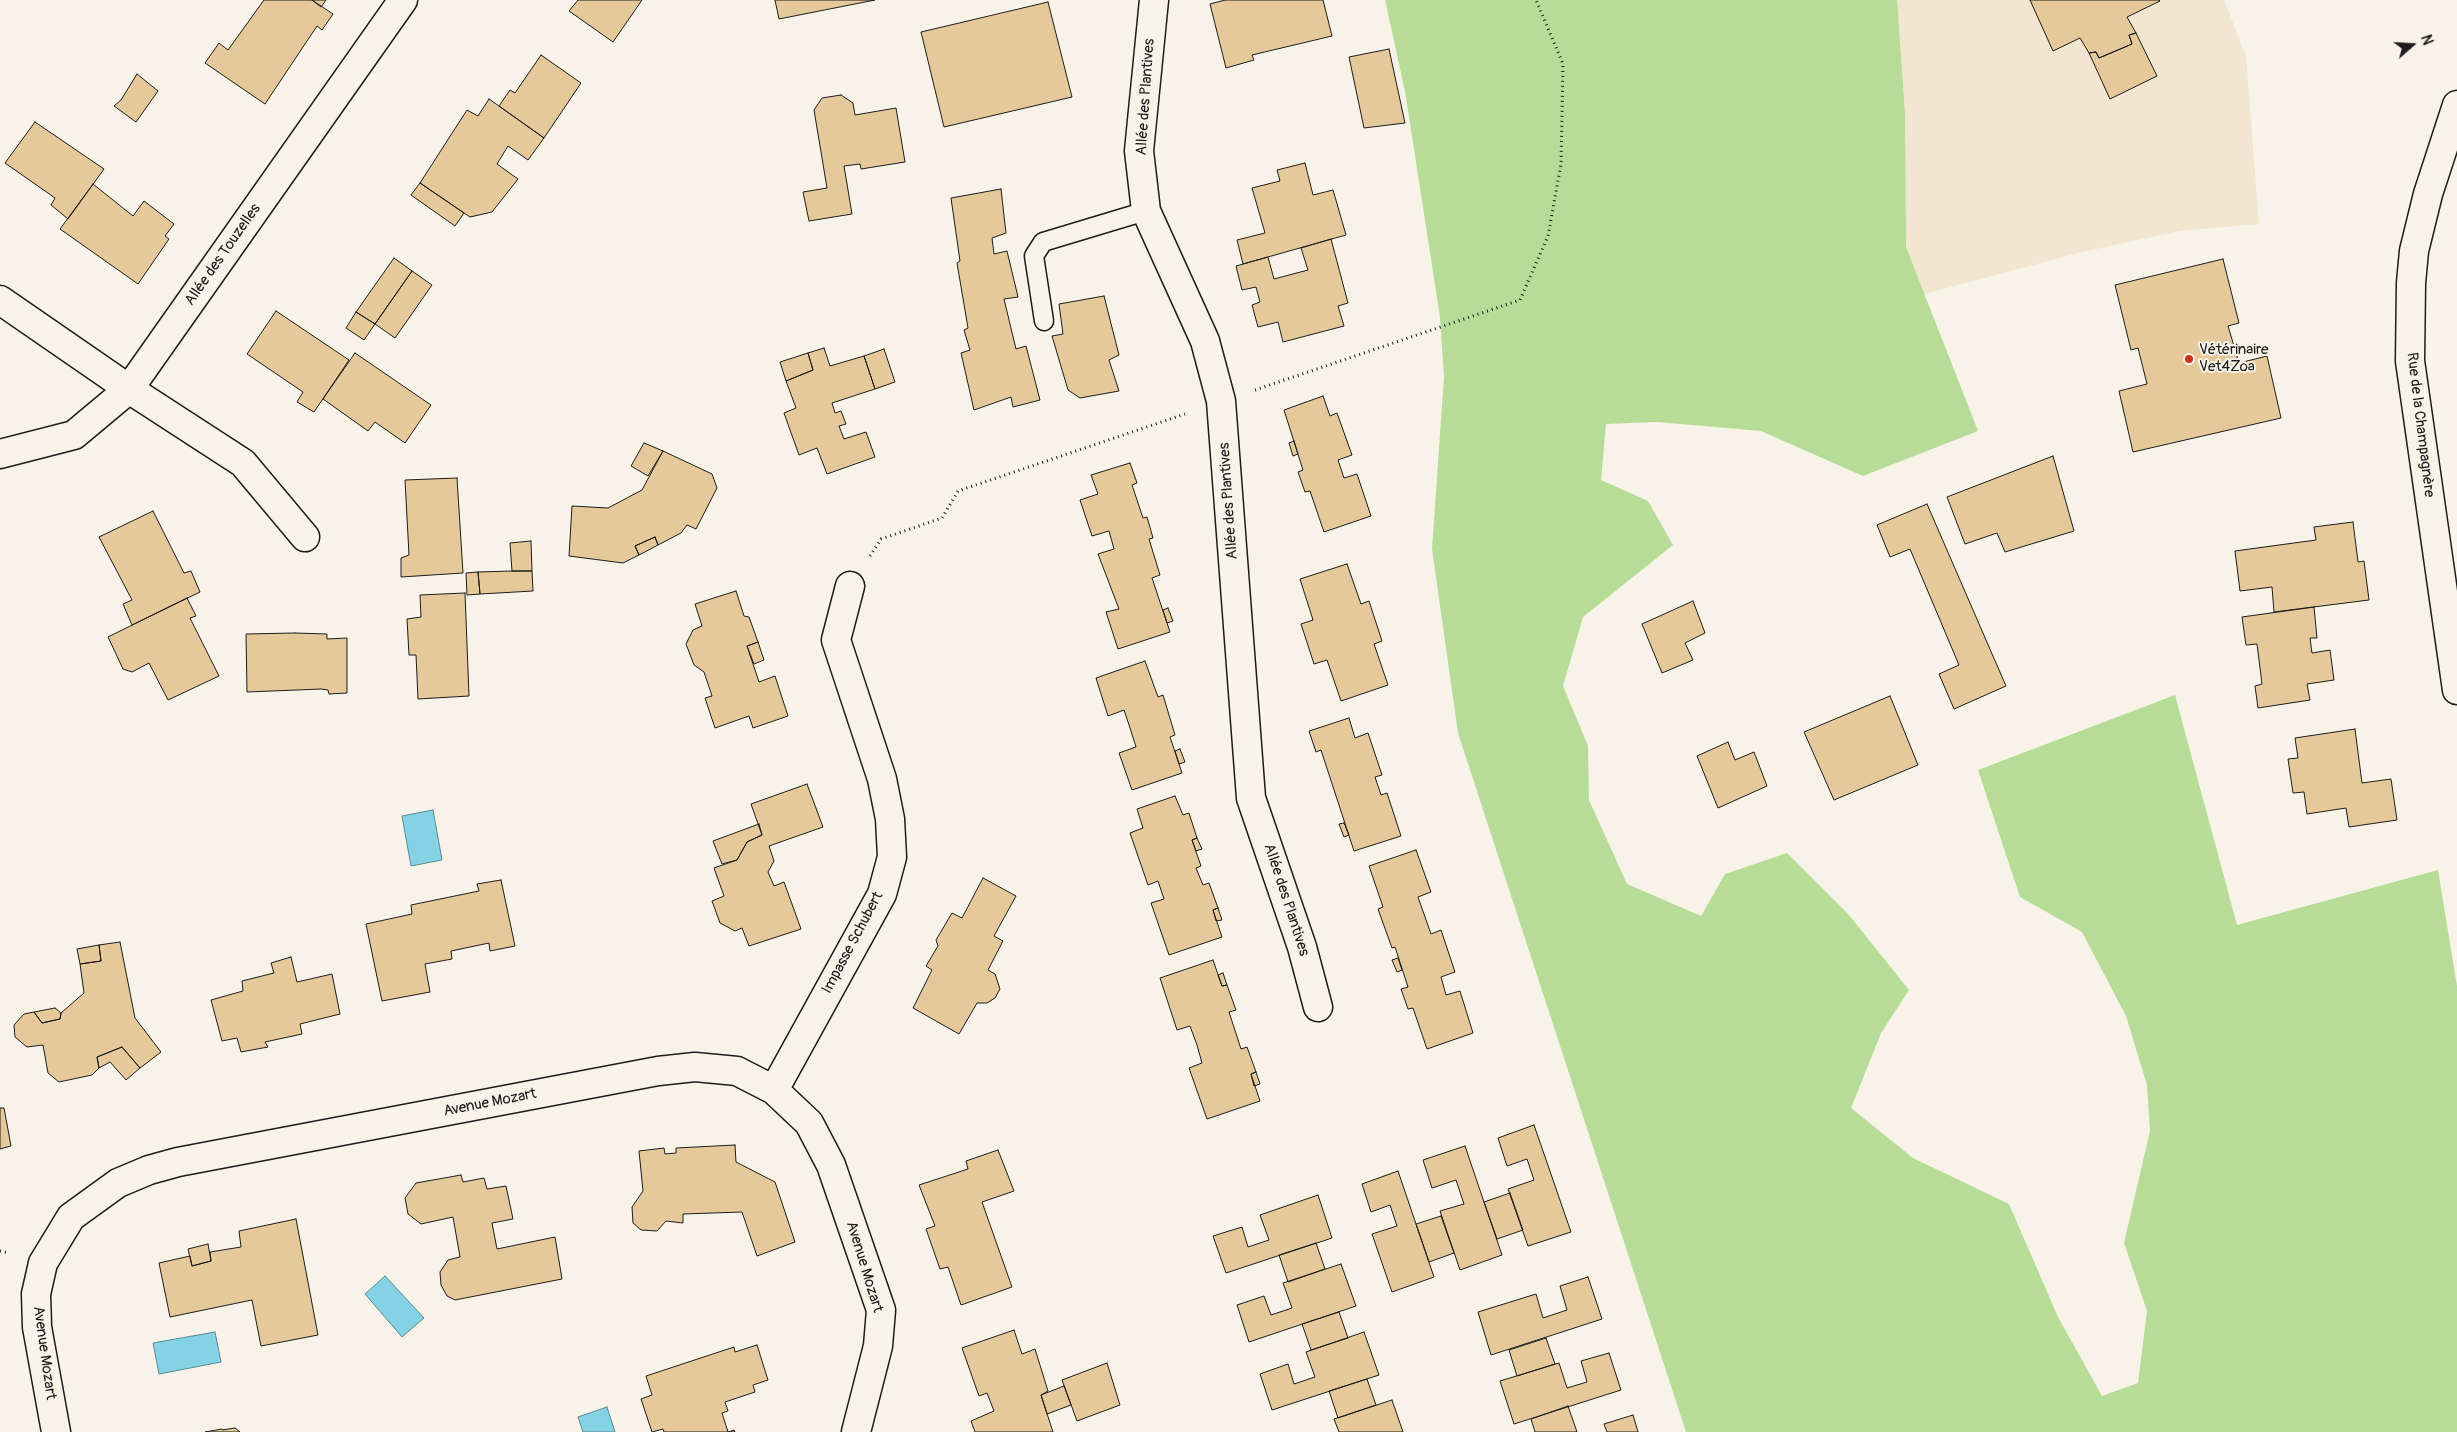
<!DOCTYPE html>
<html>
<head>
<meta charset="utf-8">
<style>
  body { margin:0 }
  #map { position:relative; width:2457px; height:1432px; overflow:hidden; background:#f7f3e8; font-family:Pangolin,sans-serif }
  canvas { display:block }
  .north { position:absolute; left:2387px; top:20px; width:50px; height:50px; -webkit-text-stroke:4px #f7f3e8; paint-order:stroke; rotate:71deg; font-size:14px; font-weight:700; line-height:20px; text-align:center; color:#1c1c1c }
  .north::after { content:''; display:block; margin:auto; width:18px; height:22px; background:#1c1c1c; clip-path:polygon(50% 0,100% 100%,50% 72%,0 100%) }
</style>
</head>
<body>
<div id="map">
<canvas width="2457" height="1432"></canvas>
<div class="north">N</div>
</div>
<script>
const context = document.querySelector('canvas').getContext('2d');
context.lineJoin = 'round';
function paint(path, color) { context.fillStyle = color; context.fill(path, 'evenodd'); }
const toPath = rows => new Path2D(rows.map(r => 'M' + r).join(''));
function trace(path, color, width, dash) { context.strokeStyle = color; context.lineWidth = width; context.lineCap = dash ? 'butt' : 'round'; context.setLineDash(dash || []); context.stroke(path); }
function drawText(font, color, halo, rows, align = 'center') {
  context.font = font + ' Pangolin,sans-serif'; context.lineWidth = 4; context.setLineDash([]); context.textBaseline = 'middle'; context.strokeStyle = halo; context.fillStyle = color; for (const [text, x, y, turn = 0] of rows) {
    context.save(); context.translate(x, y); context.rotate((+turn || 0) * Math.PI / 180); context.textAlign = isNaN(turn) ? turn : align; if (halo) context.strokeText(text, 0, 0); context.fillText(text, 0, 0); context.restore();
  }
}
paint(toPath([
  [1643,0,2224,0,2246,56,2259,224,2180,231,2082,252,1906,299]
]), '#f2e6d1');
paint(toPath([
  [1385,0,1897,0,1905,114,1906,247,1978,431,1863,476,1761,431,1657,422,1606,424,1601,480,1648,501,1673,545,1583,617,1563,686,1588,746,1589,800,1627,884,1701,916,1725,874,1787,853,1849,915,1909,990,1881,1033,1851,1108,1913,1158,2009,1204,2058,1317,2102,1396,2138,1383,2147,1311,2124,1243,2150,1131,2147,1085,2126,1016,2082,932,2020,897,1978,770,2175,695,2237,925,2438,870,2457,986,2457,1432,1686,1432,1458,733,1432,549,1444,377,1440,317,1405,91]
]), '#b7dc97');
const water = toPath([
  [433,810,442,860,411,866,402,816,433,810],
  [385,1276,424,1318,402,1337,365,1294,385,1276],
  [215,1332,221,1362,159,1374,153,1343,215,1332],
  [607,1407,615,1432,583,1432,578,1417,607,1407]
]);
paint(water, '#85d2e4');
trace(water, '#5b8994', 1);
const building = toPath([
  [264,0,312,0,333,14,322,30,317,26,265,104,205,63,219,43,228,50,264,0],
  [312,0,326,0,321,7,312,0],
  [578,0,642,0,613,42,569,11,578,0],
  [775,0,875,0,779,19,775,0],
  [1225,0,1323,0,1332,36,1252,55,1254,60,1226,68,1210,4,1225,0],
  [2030,0,2159,0,2160,1,2127,17,2136,33,2129,35,2132,44,2099,58,2096,52,2089,53,2080,38,2053,51,2030,0],
  [1048,2,1072,97,944,127,921,32,1048,2],
  [2136,33,2157,76,2110,99,2089,53,2096,52,2099,58,2132,44,2129,35,2136,33],
  [1389,49,1405,123,1364,128,1349,57,1389,49],
  [541,55,581,83,544,138,499,106,510,90,515,93,541,55],
  [137,74,158,91,136,122,114,106,121,100,137,74],
  [841,95,853,103,855,115,896,108,905,162,861,169,860,164,844,166,852,214,809,221,803,192,827,188,814,110,822,98,841,95],
  [489,99,544,138,528,160,508,146,497,164,518,179,492,212,470,217,420,183,467,110,478,116,489,99],
  [35,122,104,169,68,219,51,205,55,198,5,163,35,122],
  [1305,163,1313,195,1333,190,1346,235,1243,264,1237,240,1265,233,1252,188,1280,181,1277,170,1305,163],
  [420,183,464,213,455,226,411,195,420,183],
  [93,184,133,216,144,201,174,224,165,236,169,239,138,284,60,229,93,184],
  [1001,189,1006,233,992,238,994,254,1007,251,1018,297,1004,299,1016,349,1026,346,1040,400,1013,407,1011,397,974,410,961,353,970,350,964,330,968,328,957,263,960,261,951,198,1001,189],
  [1331,239,1348,303,1338,306,1344,326,1283,342,1278,322,1258,327,1252,305,1260,302,1256,287,1242,290,1236,266,1268,257,1274,279,1308,270,1301,248,1331,239],
  [394,258,412,271,375,324,356,312,394,258],
  [2223,259,2239,323,2228,326,2239,363,2267,356,2281,418,2133,452,2119,391,2147,384,2138,348,2131,350,2115,285,2223,259],
  [412,271,432,285,395,338,375,324,412,271],
  [1104,296,1119,355,1109,360,1119,391,1080,398,1068,390,1052,336,1063,334,1059,304,1104,296],
  [276,311,349,360,314,412,297,402,303,392,247,354,276,311],
  [356,312,375,324,364,340,346,328,356,312],
  [824,348,830,366,864,356,875,389,832,403,835,413,841,411,846,424,839,426,844,439,866,432,875,457,827,474,817,448,799,455,784,413,796,408,786,381,813,370,808,353,824,348],
  [884,349,895,382,875,389,864,356,884,349],
  [355,353,431,405,405,443,375,422,368,431,323,399,355,353],
  [808,353,813,370,786,381,780,362,808,353],
  [1323,396,1330,416,1337,413,1352,455,1338,460,1344,478,1357,474,1371,516,1324,532,1310,491,1305,492,1298,472,1303,470,1284,410,1323,396],
  [1294,441,1298,454,1293,456,1289,443,1294,441],
  [644,443,663,451,648,476,631,466,644,443],
  [663,451,712,474,717,488,696,529,687,525,681,533,658,545,655,537,635,546,639,555,623,563,569,556,572,506,608,508,642,490,663,451],
  [2053,456,2074,531,2005,552,1997,533,1965,544,1947,497,2053,456],
  [1130,463,1137,483,1132,485,1143,518,1147,517,1153,538,1149,539,1160,575,1152,578,1170,632,1118,649,1106,612,1119,609,1098,554,1114,549,1109,531,1092,536,1080,500,1098,494,1091,475,1130,463],
  [457,478,463,573,401,577,401,558,409,555,405,480,457,478],
  [1927,504,2006,686,1954,709,1939,674,1959,665,1910,549,1890,557,1877,525,1927,504],
  [153,511,184,573,191,571,200,592,132,625,123,604,132,600,99,537,153,511],
  [2353,522,2358,562,2364,561,2369,600,2274,612,2272,587,2240,591,2235,551,2316,540,2314,527,2353,522],
  [655,537,658,545,639,555,635,546,655,537],
  [531,541,532,571,512,571,510,543,531,541],
  [1347,564,1361,604,1369,601,1382,641,1374,644,1388,685,1341,701,1327,660,1314,664,1301,624,1313,620,1300,579,1347,564],
  [512,571,532,571,533,591,480,594,478,572,512,571],
  [478,572,480,594,467,595,466,573,478,572],
  [736,591,744,616,749,617,758,642,747,646,759,682,775,676,788,716,753,728,749,716,715,728,705,698,712,696,704,672,694,665,686,644,693,630,702,626,695,604,736,591],
  [465,593,469,696,418,699,416,655,409,655,407,619,421,617,420,595,465,593],
  [187,598,196,616,190,618,219,676,168,700,149,663,132,672,123,669,108,637,187,598],
  [1693,601,1705,633,1685,643,1693,660,1662,673,1642,624,1693,601],
  [2314,607,2317,638,2310,638,2312,653,2330,650,2334,680,2307,684,2310,700,2258,708,2255,686,2262,684,2257,644,2246,645,2242,617,2314,607],
  [1168,608,1173,621,1167,623,1163,610,1168,608],
  [295,633,327,634,327,639,347,638,347,693,329,694,328,690,321,689,247,692,246,634,295,633],
  [758,642,764,660,754,664,747,646,758,642],
  [1145,661,1158,697,1163,695,1175,735,1170,737,1182,773,1132,790,1119,753,1136,747,1130,728,1124,710,1108,716,1096,678,1145,661],
  [1890,696,1918,765,1834,800,1804,732,1890,696],
  [1349,718,1355,738,1368,733,1382,775,1375,777,1381,795,1387,793,1401,836,1354,851,1321,750,1316,752,1309,731,1349,718],
  [2355,729,2362,783,2391,779,2397,820,2349,827,2346,808,2307,814,2304,792,2293,793,2288,759,2298,758,2295,738,2355,729],
  [1728,742,1735,760,1754,752,1767,786,1718,808,1697,756,1728,742],
  [1180,749,1185,762,1179,764,1175,751,1180,749],
  [807,784,823,827,769,846,774,861,768,872,774,886,784,882,801,929,749,946,742,928,735,931,720,923,712,901,724,896,714,868,737,860,747,842,762,835,751,804,807,784],
  [1175,796,1183,815,1189,813,1197,838,1192,840,1201,866,1196,868,1203,885,1209,883,1218,908,1213,910,1222,937,1169,955,1151,903,1164,899,1158,881,1148,885,1130,833,1143,828,1137,809,1175,796],
  [1344,823,1349,835,1344,837,1339,824,1344,823],
  [759,824,762,835,747,842,737,860,722,864,713,841,759,824],
  [1197,838,1202,849,1196,851,1192,840,1197,838],
  [1416,850,1431,892,1418,897,1431,934,1441,930,1455,972,1441,977,1446,995,1460,991,1473,1033,1427,1049,1413,1008,1408,1009,1401,989,1408,987,1395,947,1392,948,1378,909,1383,907,1369,866,1416,850],
  [983,878,1016,896,994,936,1003,941,988,970,995,974,1000,989,995,998,987,1003,977,1003,959,1034,913,1008,932,970,926,966,938,946,936,940,952,913,962,918,983,878],
  [501,880,515,946,490,951,489,943,451,951,452,959,425,964,430,992,382,1001,366,924,412,914,411,905,479,891,477,884,501,880],
  [1218,908,1222,920,1216,921,1213,910,1218,908],
  [120,942,135,1018,161,1052,140,1068,122,1047,97,1057,99,1068,92,1075,59,1082,48,1073,43,1045,27,1047,15,1037,14,1025,24,1014,34,1012,42,1023,60,1019,61,1013,84,993,80,964,101,961,99,945,120,942],
  [99,945,101,961,80,964,77,949,99,945],
  [291,957,297,982,332,974,340,1014,300,1024,302,1034,265,1042,268,1047,241,1052,237,1038,222,1041,211,1000,243,991,242,981,274,973,271,963,291,957],
  [1398,958,1402,970,1397,972,1392,960,1398,958],
  [1213,960,1222,986,1227,985,1236,1010,1229,1012,1241,1049,1247,1047,1256,1072,1251,1074,1260,1101,1207,1119,1189,1068,1202,1063,1197,1045,1190,1026,1177,1030,1160,978,1213,960],
  [1223,973,1227,985,1222,986,1218,975,1223,973],
  [55,1008,61,1013,60,1019,42,1023,34,1012,55,1008],
  [122,1047,140,1068,126,1080,110,1062,99,1068,97,1057,122,1047],
  [1256,1072,1260,1084,1254,1086,1251,1074,1256,1072],
  [0,1108,4,1108,11,1146,0,1149,0,1108],
  [1534,1125,1571,1232,1528,1246,1508,1189,1534,1180,1527,1159,1507,1166,1498,1138,1534,1125],
  [735,1145,736,1162,775,1182,795,1242,757,1256,742,1212,683,1214,683,1223,666,1221,657,1231,641,1230,633,1223,632,1207,643,1191,639,1151,664,1148,665,1154,676,1153,676,1148,735,1145],
  [1465,1146,1502,1255,1460,1270,1440,1211,1464,1204,1456,1180,1432,1188,1423,1160,1465,1146],
  [998,1150,1014,1191,982,1202,1012,1287,961,1305,948,1267,940,1269,926,1229,935,1226,919,1185,968,1169,966,1161,998,1150],
  [1398,1171,1434,1277,1392,1292,1372,1234,1397,1226,1390,1205,1371,1212,1362,1184,1398,1171],
  [461,1175,463,1182,484,1178,487,1189,506,1186,513,1219,492,1223,497,1249,555,1237,562,1279,455,1300,447,1296,441,1285,440,1272,448,1260,460,1257,453,1217,421,1224,408,1214,405,1198,416,1183,461,1175],
  [1510,1193,1523,1230,1497,1239,1484,1202,1510,1193],
  [1318,1195,1332,1238,1226,1273,1213,1236,1242,1227,1248,1247,1269,1240,1260,1215,1318,1195],
  [1441,1216,1454,1253,1429,1262,1416,1224,1441,1216],
  [296,1219,318,1335,261,1346,252,1300,170,1317,159,1263,190,1256,192,1266,211,1261,210,1252,241,1247,239,1231,296,1219],
  [1316,1243,1325,1269,1288,1282,1279,1255,1316,1243],
  [208,1244,211,1261,192,1266,188,1249,208,1244],
  [1341,1264,1356,1306,1249,1342,1237,1305,1264,1296,1271,1315,1292,1308,1283,1283,1341,1264],
  [1588,1277,1602,1319,1491,1355,1478,1312,1536,1294,1543,1318,1567,1310,1560,1286,1588,1277],
  [1339,1312,1348,1338,1311,1350,1302,1324,1339,1312],
  [1014,1330,1022,1354,1035,1349,1048,1391,1041,1395,1053,1432,975,1432,971,1421,994,1411,987,1393,979,1396,962,1348,1014,1330],
  [1364,1332,1379,1375,1272,1410,1260,1374,1288,1364,1294,1384,1315,1377,1306,1352,1364,1332],
  [1546,1338,1555,1364,1517,1376,1509,1350,1546,1338],
  [757,1345,768,1380,753,1385,755,1392,725,1402,728,1411,722,1413,728,1432,734,1430,735,1432,664,1432,663,1429,652,1432,641,1399,652,1395,646,1376,734,1347,735,1352,757,1345],
  [1609,1353,1621,1390,1514,1424,1500,1381,1559,1363,1567,1388,1587,1382,1581,1361,1609,1353],
  [1107,1363,1120,1405,1077,1421,1062,1380,1107,1363],
  [1367,1379,1376,1405,1338,1418,1329,1391,1367,1379],
  [1064,1386,1071,1405,1047,1414,1041,1395,1064,1386],
  [1392,1400,1403,1432,1339,1432,1334,1419,1392,1400],
  [1568,1406,1577,1432,1535,1432,1531,1419,1568,1406],
  [1633,1415,1638,1432,1607,1432,1604,1424,1633,1415],
  [235,1428,240,1432,205,1432,222,1429,222,1430,235,1428]
]);
paint(building, '#e6c99a');
trace(building, '#1c1c1c', 1);
const lane = toPath([
  [1044,321,1034,256,1043,242,1146,211]
]);
const street = toPath([
  [1154,0,1139,151,1146,211,1205,341,1221,401,1251,798,1302,947,1318,1007],
  [2457,105,2428,194,2414,251,2411,283,2410,361,2457,690],
  [0,300,129,389,243,463,305,537],
  [0,454,74,435,129,389,403,0],
  [774,1090,882,894,892,857,890,819,882,779,836,640,850,586],
  [56,1432,37,1327,36,1294,43,1263,71,1217,118,1183,149,1170,178,1162,658,1071,695,1067,737,1071,774,1090,809,1123,831,1165,881,1310,878,1346,856,1432]
]);
trace(lane, '#1c1c1c', 21);
trace(street, '#1c1c1c', 31);
trace(toPath([
  [1255,390,1520,300,1548,236,1561,164,1563,64,1536,0],
  [870,556,881,539,942,518,958,491,1185,414],
  [0,1251,9,1253]
]), '#1c1c1c', 3, [1, 4]);
trace(lane, '#f7f3e8', 18);
trace(street, '#f7f3e8', 28);
for (const [x, y, r, color] of [
  [2189,359,5,"#c8321e"]
]) { const dot = new Path2D(); dot.arc(x, y, r, 0, 2 * Math.PI); context.fillStyle = color; context.fill(dot); trace(dot, '#f7f3e8', 2); }
drawText('15px', '#1c1c1c', '#f7f3e8', [
  ["Allée des Plantives",1146,97,-86],
  ["Allée des Touzelles",223,255,-55],
  ["Rue de la Champagnère",2420,425,83],
  ["Allée des Plantives",1229,501,-94],
  ["Allée des Plantives",1286,900,72],
  ["Impasse Schubert",853,943,-62],
  ["Avenue Mozart",490,1103,-11],
  ["Avenue Mozart",864,1267,73],
  ["Avenue Mozart",44,1353,82]
]);
drawText('15px', '#1c1c1c', '#f7f3e8', [
  ["Vétérinaire",2199,350],
  ["Vet4Zoa",2199,367]
], 'left');
</script>
</body>
</html>
